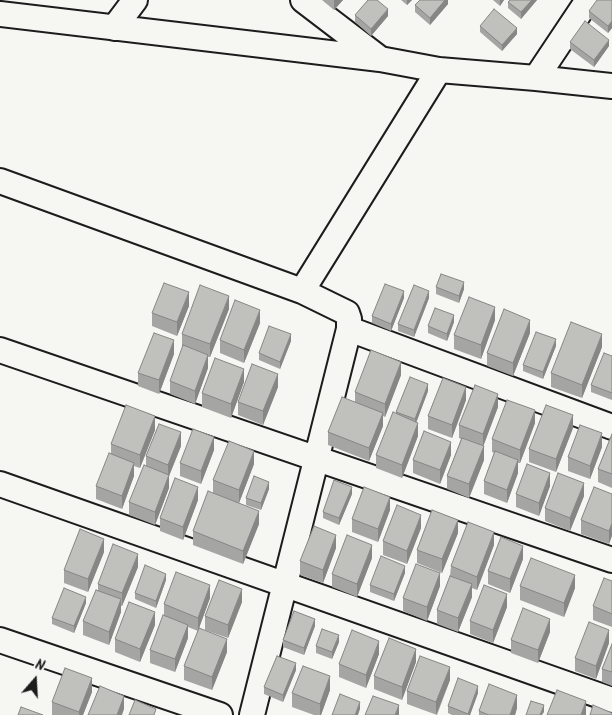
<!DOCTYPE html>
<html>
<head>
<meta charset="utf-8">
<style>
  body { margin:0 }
  #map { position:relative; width:612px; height:715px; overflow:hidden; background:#f6f6f2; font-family:Kalam,sans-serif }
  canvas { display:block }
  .north { position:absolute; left:10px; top:655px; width:50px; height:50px; -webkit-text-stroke:4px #f6f6f2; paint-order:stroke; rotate:19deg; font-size:14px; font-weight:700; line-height:20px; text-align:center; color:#1c1c1c }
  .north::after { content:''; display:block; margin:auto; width:18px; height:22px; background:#1c1c1c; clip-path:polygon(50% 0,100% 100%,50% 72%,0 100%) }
</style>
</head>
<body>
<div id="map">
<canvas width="612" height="715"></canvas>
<div class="north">N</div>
</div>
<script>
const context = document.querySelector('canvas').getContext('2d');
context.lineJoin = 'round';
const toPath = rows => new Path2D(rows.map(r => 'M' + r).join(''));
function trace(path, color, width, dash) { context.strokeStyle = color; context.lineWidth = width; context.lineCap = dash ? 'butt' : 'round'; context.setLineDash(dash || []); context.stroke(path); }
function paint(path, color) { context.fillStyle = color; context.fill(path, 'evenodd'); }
const minor = toPath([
  [303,0,379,58],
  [0,14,380,59,439,70,536,78,612,86],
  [114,28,135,0],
  [536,78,588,0],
  [0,181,302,291,347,313,349,319,349,329,252,715],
  [302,291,439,70],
  [349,329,612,427],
  [0,350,612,560],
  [0,484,612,700],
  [0,640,220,715]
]);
trace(minor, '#1c1c1c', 28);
trace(minor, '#f6f6f2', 24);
paint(toPath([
  [322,0,343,0,334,10],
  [401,0,412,0,407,5],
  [448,0,448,4,430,25,415,12,415,5],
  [493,0,504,0,500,6],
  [510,0,537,0,521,19,508,8,508,2],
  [612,0,612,28,608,33,589,18,589,11],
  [355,15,388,16,371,36,355,22],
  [480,26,517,34,502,51,480,32],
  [570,42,609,46,594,67,570,49],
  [436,287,464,289,459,303,436,294],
  [404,298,391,331,372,323,372,316],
  [429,298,414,337,398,331,398,324],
  [189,306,177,336,152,326,152,313],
  [229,309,210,357,208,357,208,368,195,404,170,394,170,381,183,347,182,347,182,334],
  [495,320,481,359,454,349,454,335],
  [454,322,447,341,428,333,428,326],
  [260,323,244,363,220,353,220,340],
  [530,333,513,376,487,366,487,353],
  [291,341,280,369,259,360,259,353],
  [556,346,543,379,523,371,523,365],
  [602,347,582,398,551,387,551,373],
  [174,354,159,394,138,386,138,373],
  [612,356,612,400,591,392,591,385],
  [401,375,385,417,383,416,383,426,369,461,328,445,328,432,355,402,355,392],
  [244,382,231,418,202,407,202,393],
  [278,387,263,425,238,415,238,402],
  [428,391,416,422,418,436,402,478,376,468,376,455,396,414,396,412],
  [466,400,452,438,428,429,428,416],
  [498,407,483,446,484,460,469,498,447,489,447,476,461,439,459,438,459,425],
  [535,423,520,463,518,463,518,473,507,503,484,494,484,481,494,453,492,452,492,439],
  [573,428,556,472,529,462,529,449],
  [155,430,140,468,134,466,134,476,122,509,96,499,96,486,111,454,111,444],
  [612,434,612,488,598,482,598,469],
  [181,446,169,476,169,488,155,525,129,515,129,502,146,466,146,456],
  [602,447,590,479,568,471,568,457],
  [214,450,201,484,180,476,180,463],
  [451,455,440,484,413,473,413,460],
  [254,464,239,503,259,524,243,564,193,545,193,531,213,493,213,480],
  [550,486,539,516,516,507,516,494],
  [269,489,261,510,246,505,246,498],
  [352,494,339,525,323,518,323,512],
  [612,494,609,544,581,534,581,520],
  [584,496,570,531,545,521,545,508],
  [198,500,183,540,160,531,160,518],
  [390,510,378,542,352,532,352,519],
  [421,528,407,564,383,555,383,541],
  [458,533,442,573,417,563,417,550],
  [494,545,477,590,472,588,472,597,458,632,437,624,437,610,450,576,451,566],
  [336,548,323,583,300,575,300,561],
  [104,552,88,592,64,583,64,570],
  [372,558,357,597,332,587,332,574],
  [523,559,510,593,488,584,488,571],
  [138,567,122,606,121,606,121,612,109,645,83,635,83,621,98,590,98,584],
  [405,573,394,601,370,592,370,585],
  [166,580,156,608,135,599,135,593],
  [612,581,612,627,593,620,593,606],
  [440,586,427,621,403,611,403,598],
  [520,586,575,588,564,617,520,600],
  [210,598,199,628,227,652,212,690,184,680,184,666,198,631,188,627,188,638,175,672,150,663,150,650,164,616,164,604],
  [242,602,228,638,205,630,205,616],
  [86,603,74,633,52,624,52,618],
  [507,607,493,643,470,634,470,621],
  [155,625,140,662,115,652,115,639],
  [315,626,304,655,283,647,283,640],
  [550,632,538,663,511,653,511,640],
  [339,642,332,659,316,653,316,646],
  [609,643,596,679,575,671,575,658],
  [612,644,612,686,602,682,602,669],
  [379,654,366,688,339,677,339,664],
  [416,662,402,700,374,689,374,676],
  [296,670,283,702,264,694,264,687],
  [450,680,437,715,407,704,407,691],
  [330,690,321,715,314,715,292,707,292,693],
  [92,692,83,715,52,715,52,702],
  [478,693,470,715,452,715,448,713,448,706],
  [517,708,515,715,479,715,479,711]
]), '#a5a5a3');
paint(toPath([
  [334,0,343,0,334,10],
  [407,0,412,0,407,5],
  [445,0,448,0,448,4,430,25,430,18],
  [500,0,504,0,500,6],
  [532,0,537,0,521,19,521,12],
  [388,9,388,16,371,36,371,29],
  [612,21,612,28,608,33,608,26],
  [517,28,517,34,502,51,502,45],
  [609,40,609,46,594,67,594,60],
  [464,282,464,289,459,303,459,296],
  [404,291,404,298,391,331,391,324],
  [429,291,429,298,414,337,414,330],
  [189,292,189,306,177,336,177,322],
  [229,296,229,309,210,357,210,344],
  [495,307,495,320,481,359,481,345],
  [260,310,260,323,244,363,244,350],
  [454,315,454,322,447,341,447,334],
  [530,320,530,333,513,376,513,363],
  [291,334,291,341,280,369,280,362],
  [602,334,602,347,582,398,582,385],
  [556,339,556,346,543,379,543,372],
  [174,340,174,354,159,394,159,380],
  [208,355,208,368,195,404,195,391],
  [401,362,401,375,385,417,385,404],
  [244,369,244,382,231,418,231,404],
  [278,374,278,387,263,425,263,411],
  [428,384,428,391,415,426,415,419],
  [466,387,466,400,452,438,452,425],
  [498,394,498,407,483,447,483,434],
  [535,410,535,423,520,463,520,450],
  [383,413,383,426,369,461,369,448],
  [573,415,573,428,556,472,556,459],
  [155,416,155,430,140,468,140,455],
  [418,423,418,436,402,478,402,465],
  [181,432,181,446,169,476,169,488,155,525,155,512,168,477,168,465],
  [602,433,602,447,590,479,590,466],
  [214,437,214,450,201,484,201,471],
  [451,442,451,455,440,484,440,470],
  [484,446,484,460,469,498,469,484],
  [254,451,254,464,239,503,239,490],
  [518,460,518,473,507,503,507,490],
  [134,463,134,476,122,509,122,496],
  [550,473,550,486,539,516,539,503],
  [269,482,269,489,261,510,261,503],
  [584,483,584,496,570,531,570,518],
  [198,487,198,500,183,540,183,527],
  [352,487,352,494,339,525,339,518],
  [390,497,390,510,378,542,378,529],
  [259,511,259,524,243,564,243,551],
  [421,515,421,528,407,564,407,551],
  [458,520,458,533,442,573,442,559],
  [612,523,612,536,609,544,609,531],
  [494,532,494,545,477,590,477,577],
  [336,535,336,548,323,583,323,570],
  [104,539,104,552,88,592,88,579],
  [372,545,372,558,357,597,357,584],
  [523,546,523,559,510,593,510,579],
  [138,554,138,567,122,606,122,593],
  [405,566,405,573,394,601,394,594],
  [440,573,440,586,427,621,427,607],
  [166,574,166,580,156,608,156,601],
  [575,575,575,588,564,617,564,603],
  [472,584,472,597,458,632,458,618],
  [210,585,210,598,198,631,198,618],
  [242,589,242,602,228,638,228,625],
  [507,594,507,607,493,643,493,630],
  [86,597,86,603,74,633,74,626],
  [121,599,121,612,109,645,109,632],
  [155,612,155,625,140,662,140,649],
  [315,619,315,626,304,655,304,648],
  [550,619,550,632,538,663,538,650],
  [188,625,188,638,175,672,175,659],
  [609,630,609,643,596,679,596,666],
  [339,635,339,642,332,659,332,652],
  [227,639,227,652,212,690,212,677],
  [379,641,379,654,366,688,366,675],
  [416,649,416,662,402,700,402,687],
  [296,663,296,670,283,702,283,695],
  [450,667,450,680,436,715,436,702],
  [330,676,330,690,321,715,320,715,320,704],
  [92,678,92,692,83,715,79,715,79,712],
  [478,686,478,693,470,715,468,715],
  [517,695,517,708,515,715,510,715],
  [124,696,124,709,122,715,117,715],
  [586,701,586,715,581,715],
  [360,702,360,709,358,715,355,715],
  [399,705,399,715,395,715],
  [544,705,544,712,542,715,540,715]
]), '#868684');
const building = toPath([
  [368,0,377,0,388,9,371,29,355,15,368,0],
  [420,0,445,0,430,18,415,5,420,0],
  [510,0,532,0,521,12,508,2,510,0],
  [597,0,612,0,612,21,608,26,589,11,597,0],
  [494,9,517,28,502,45,480,26,494,9],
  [585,21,609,40,594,60,570,42,585,21],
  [441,274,464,282,459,296,436,287,441,274],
  [164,283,189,292,177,322,152,313,164,283],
  [385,284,404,291,391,324,372,316,385,284],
  [200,285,229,296,210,344,182,334,200,285],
  [414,285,429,291,414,330,398,324,414,285],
  [469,297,495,307,481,345,454,335,469,297],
  [235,300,260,310,244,350,220,340,235,300],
  [435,308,454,315,447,334,428,326,435,308],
  [504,309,530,320,513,363,487,353,504,309],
  [571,322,602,334,582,385,551,373,571,322],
  [269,326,291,334,280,362,259,353,269,326],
  [536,332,556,339,543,372,523,365,536,332],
  [154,333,174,340,159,380,138,373,154,333],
  [183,345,208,355,195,391,170,381,183,345],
  [371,350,401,362,385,404,355,392,371,350],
  [604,353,612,356,612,393,591,385,604,353],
  [215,358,244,369,231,404,202,393,215,358],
  [252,364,278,374,263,411,238,402,252,364],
  [410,377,428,384,415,419,396,412,410,377],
  [443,378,466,387,452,425,428,416,443,378],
  [475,385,498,394,483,434,459,425,475,385],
  [342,397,383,413,369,448,328,432,342,397],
  [507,400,535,410,520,450,492,439,507,400],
  [126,405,155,416,140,455,111,444,126,405],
  [546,405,573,415,556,459,529,449,546,405],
  [393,412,418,423,402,465,376,455,393,412],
  [159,424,181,432,168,465,146,456,159,424],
  [580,425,602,433,590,466,568,457,580,425],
  [193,429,214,437,201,471,180,463,193,429],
  [424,431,451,442,440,470,413,460,424,431],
  [612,434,612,474,598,469,612,434],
  [462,438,484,446,469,484,447,476,462,438],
  [229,441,254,451,239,490,213,480,229,441],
  [495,451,518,460,507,490,484,481,495,451],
  [109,453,134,463,122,496,96,486,109,453],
  [527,464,550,473,539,503,516,494,527,464],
  [144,465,169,475,155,512,129,502,144,465],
  [558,473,584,483,570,518,545,508,558,473],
  [254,476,269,482,261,503,246,498,254,476],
  [175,478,198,487,183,527,160,518,175,478],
  [334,480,352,487,339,518,323,512,334,480],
  [364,487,390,497,378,529,352,519,364,487],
  [594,487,612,494,612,523,609,531,581,520,594,487],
  [208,491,259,511,243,551,193,531,208,491],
  [397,505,421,515,407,551,383,541,397,505],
  [432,510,458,520,442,559,417,550,432,510],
  [468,522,494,532,477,577,451,566,468,522],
  [314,526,336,535,323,570,300,561,314,526],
  [80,529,104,539,88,579,64,570,80,529],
  [347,535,372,545,357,584,332,574,347,535],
  [501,537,523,546,510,579,488,571,501,537],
  [113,544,138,554,122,593,98,584,113,544],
  [381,556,405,566,394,594,370,585,381,556],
  [531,558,575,575,564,603,520,586,531,558],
  [416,564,440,573,427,607,403,598,416,564],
  [145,565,166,574,156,601,135,593,145,565],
  [176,572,210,585,198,618,164,604,176,572],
  [450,576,472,584,458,618,437,610,450,576],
  [604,578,612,581,612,614,593,606,604,578],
  [219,580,242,589,228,625,205,616,219,580],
  [484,585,507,594,493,630,470,621,484,585],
  [64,588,86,597,74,626,52,618,64,588],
  [96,590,121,599,109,632,83,621,96,590],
  [129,602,155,612,140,649,115,639,129,602],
  [523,608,550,619,538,650,511,640,523,608],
  [294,611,315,619,304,648,283,640,294,611],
  [163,615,188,625,175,659,150,650,163,615],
  [589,622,609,630,596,666,575,658,589,622],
  [199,628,227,639,212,677,184,666,199,628],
  [322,629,339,635,332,652,316,646,322,629],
  [352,630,379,641,366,675,339,664,352,630],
  [389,638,416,649,402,687,374,676,389,638],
  [612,644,612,672,602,669,612,644],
  [277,656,296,663,283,695,264,687,277,656],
  [420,656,450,667,436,702,407,691,420,656],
  [303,666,330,676,320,704,292,693,303,666],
  [65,668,92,678,79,712,52,702,65,668],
  [458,678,478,686,468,714,448,706,458,678],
  [489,684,517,695,510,715,489,715,479,711,489,684],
  [100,686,124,696,117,715,88,715,100,686],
  [557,690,586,701,581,715,547,715,557,690],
  [340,694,360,702,355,715,332,715,340,694],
  [373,696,399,705,395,715,365,715,373,696],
  [135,700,156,709,154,715,129,715,135,700],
  [531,701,544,705,540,715,526,715,531,701],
  [593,705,612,713,612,715,590,715,593,705],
  [21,707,43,715,18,715,21,707]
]);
paint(building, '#c0c0bd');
trace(building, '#868684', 1);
</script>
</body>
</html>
